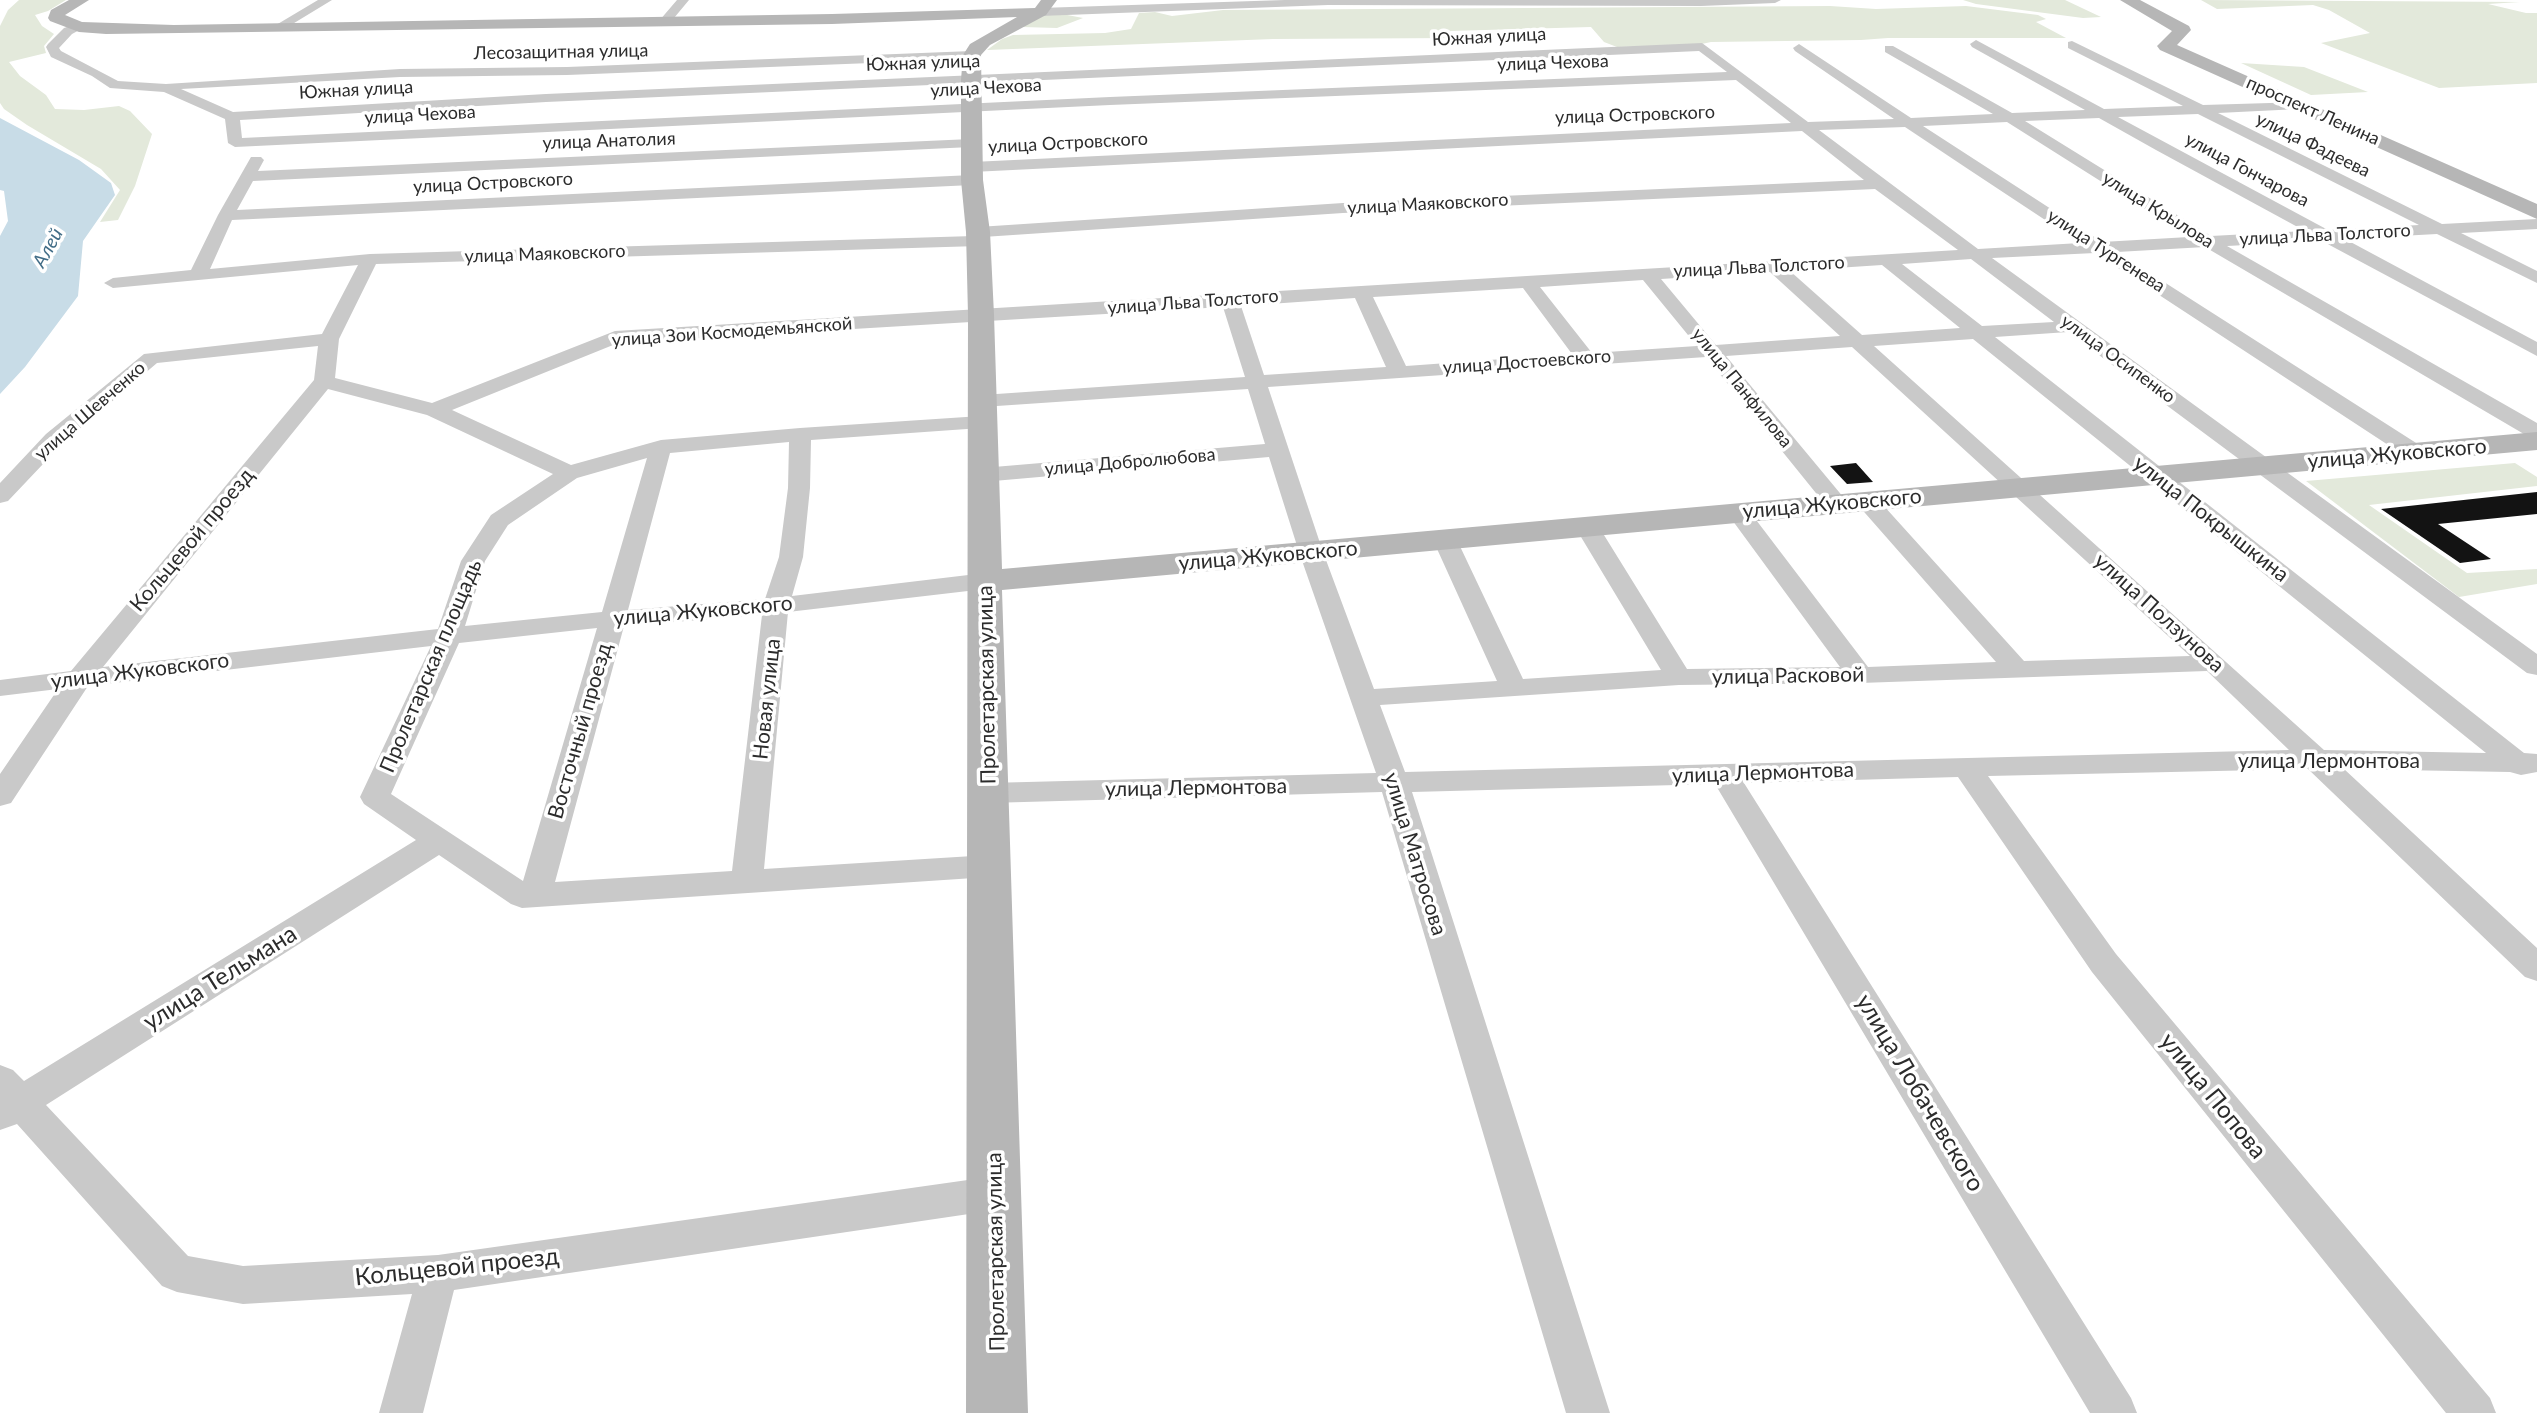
<!DOCTYPE html>
<html>
<head>
<meta charset="utf-8">
<style>
  body { margin:0 }
  canvas { display:block; background:#fff }
</style>
</head>
<body>
<canvas width="2537" height="1413"></canvas>
<script>
const context = document.querySelector('canvas').getContext('2d');
context.lineJoin = 'round';
function paint(path, color) { context.fillStyle = color; context.fill(path, 'evenodd'); }
const toPath = rows => new Path2D(rows.map(r => 'M' + r).join(''));
function drawText(font, color, halo, rows, align = 'center') {
  context.font = font + ' Lato,sans-serif'; context.lineWidth = 7; context.setLineDash([]); context.textBaseline = 'middle'; context.strokeStyle = halo; context.fillStyle = color; for (const [text, x, y, turn = 0] of rows) {
    context.save(); context.translate(x, y); context.rotate((+turn || 0) * Math.PI / 180); context.textAlign = isNaN(turn) ? turn : align; if (halo) context.strokeText(text, 0, 0); context.fillText(text, 0, 0); context.restore();
  }
}
paint(toPath([
  [19,0,66,0,48,11,35,15,42,26,54,34,44,46,46,53,9,62,20,76,46,95,55,109,84,110,119,106,130,111,152,134,135,186,118,220,100,222,120,190,101,169,27,125,4,109,0,103,0,26,8,10],
  [1963,0,2065,0,2101,17,2083,18,1976,4],
  [2201,0,2520,2,2488,4,2526,13,2537,13,2537,83,2439,88,2321,43,2370,33,2329,10,2313,5,2217,9],
  [1830,6,1876,9,1966,6,2038,15,2046,19,2036,22,2066,38,1888,38,1861,40,1711,42,1697,45,1617,47,1604,42,1591,27,1450,31,1455,38,1273,39,987,50,1002,39,1013,35,1105,33,1131,29,1139,13,1155,12,1172,16,1223,10],
  [1047,14,1062,14,1083,18,1057,28,1022,27],
  [2241,63,2304,67,2368,92,2311,95],
  [2515,463,2537,477,2537,486,2369,505,2467,573,2537,569,2537,584,2459,597,2306,481]
]), '#e3e9db');
paint(toPath([
  [0,118,79,160,111,183,115,195,83,241,78,296,25,367,0,394,0,236,8,221,4,191,0,190]
]), '#c8dce7');
paint(toPath([
  [1856,463,1873,482,1847,484,1830,466],
  [2537,492,2537,514,2438,524,2491,559,2460,563,2381,509]
]), '#131313');
paint(toPath([
  [318,0,332,0,281,31,271,28,318,0],
  [677,0,689,0,669,24,661,24,659,21,677,0],
  [1285,0,1781,0,1775,3,1701,6,1328,5,1040,16,1034,12,1040,8,1285,0],
  [79,23,85,27,72,34,59,48,61,51,118,81,166,84,400,69,567,67,972,51,978,55,972,59,567,75,400,77,181,89,233,112,546,94,1702,43,1808,122,1894,119,1795,51,1793,48,1799,44,1911,118,1993,114,1885,52,1885,46,1893,46,2012,113,2085,110,1972,47,1970,44,1976,40,2104,109,2183,106,2068,48,2068,42,2072,41,2203,105,2304,102,2304,108,2299,109,2218,113,2442,224,2537,219,2537,229,2461,233,2537,271,2537,283,2437,234,2345,239,2537,342,2537,356,2322,241,2227,246,2537,423,2537,438,2529,437,2205,247,2117,252,2424,448,2427,453,2424,458,2416,460,2408,458,2095,253,1992,258,2537,654,2537,675,2527,673,2068,332,1995,337,2524,753,2537,754,2537,772,2521,775,2510,772,2344,769,2537,948,2537,981,2525,977,2308,769,1988,776,2116,954,2490,1398,2496,1413,2446,1413,2092,972,1958,777,1744,783,2131,1398,2137,1413,2090,1413,1715,784,1412,792,1610,1413,1566,1413,1382,792,988,803,977,800,973,793,977,786,988,783,1376,773,1299,552,1269,457,982,482,974,480,971,475,974,470,982,468,1265,444,1248,389,982,407,975,405,972,401,975,397,982,395,1245,377,1223,307,618,343,452,410,571,465,661,440,800,428,981,416,989,417,992,422,989,427,981,428,811,440,810,488,803,557,792,596,985,573,994,576,998,581,994,586,985,589,788,612,764,869,989,855,1000,858,1005,866,1000,874,989,877,522,908,511,904,439,855,46,1105,188,1256,243,1266,438,1255,996,1176,1010,1181,1016,1193,1010,1205,996,1210,454,1290,423,1413,379,1413,412,1294,243,1304,177,1292,162,1286,17,1124,0,1130,0,1065,13,1070,24,1081,416,840,364,804,360,797,431,646,88,686,11,803,0,806,0,774,58,689,0,696,0,680,71,671,314,380,318,346,157,363,62,444,8,501,0,503,0,483,46,434,144,354,322,334,358,265,113,288,104,283,113,278,191,270,218,215,251,157,261,157,264,160,258,171,971,139,978,143,971,147,253,181,237,210,972,175,980,180,972,185,232,220,210,269,370,254,974,236,970,232,978,227,1343,203,1864,180,1802,131,972,172,964,167,972,162,1791,123,1736,80,1110,105,235,147,228,143,225,119,164,92,110,88,92,76,51,57,46,47,48,44,64,28,79,23],
  [1699,51,1727,72,1110,97,242,138,240,120,546,102,1699,51],
  [2198,114,2419,225,2328,230,2118,117,2198,114],
  [2099,118,2156,150,2305,231,2211,236,2025,121,2099,118],
  [2007,122,2189,237,2102,242,1923,126,2007,122],
  [1905,127,1968,169,2080,243,1978,249,1819,130,1905,127],
  [1875,189,1958,250,615,331,432,403,335,378,339,339,376,264,979,246,988,241,983,237,1343,213,1875,189],
  [1971,259,2054,322,1982,326,1902,264,1971,259],
  [1882,265,1960,328,1862,335,1790,271,1882,265],
  [1770,272,1840,336,1716,345,1661,279,1770,272],
  [1643,280,1697,346,1592,353,1540,287,1643,280],
  [1523,288,1572,354,1406,366,1373,297,1523,288],
  [1355,298,1386,367,1264,375,1241,306,1355,298],
  [1973,339,2486,753,2324,750,1874,346,1973,339],
  [1852,347,2190,656,2024,661,1874,495,1866,493,1858,495,1854,500,1858,505,1996,662,1868,667,1747,508,1739,506,1731,508,1727,513,1840,667,1687,669,1599,527,1595,522,1587,520,1579,522,1575,527,1661,670,1523,679,1457,540,1454,535,1445,533,1436,535,1433,540,1497,681,1374,689,1323,552,1268,387,1706,357,1828,508,1836,510,1844,508,1848,503,1844,498,1726,356,1852,347],
  [328,389,427,415,553,474,491,515,461,561,438,629,103,667,328,389],
  [789,442,788,488,779,557,765,599,628,610,670,453,789,442],
  [647,458,602,612,465,626,485,561,508,525,577,478,647,458],
  [762,615,732,871,555,882,624,626,762,615],
  [597,628,523,881,391,794,459,643,597,628],
  [2207,671,2289,750,1405,772,1380,705,1679,685,1860,683,2207,671]
]), '#c9c9c9');
paint(toPath([
  [69,0,89,0,65,15,82,22,174,25,832,14,1035,8,1041,0,1057,0,1046,15,990,45,981,55,983,180,990,232,994,315,1002,569,2537,432,2537,450,1002,590,1028,1413,966,1413,968,315,966,232,961,180,961,80,963,55,970,44,1017,17,832,24,106,34,79,32,50,21,48,18,51,10,69,0],
  [2120,0,2140,0,2189,26,2191,30,2177,45,2537,204,2537,219,2160,50,2157,46,2172,31,2120,0]
]), '#b6b6b6');
drawText('18px', '#2c2c2c', '#fff', [
  ["Южная улица",1489,37,-3],
  ["Лесозащитная улица",561,52,-1],
  ["Южная улица",923,63,-2],
  ["улица Чехова",1553,63,-2],
  ["улица Чехова",986,88,-3],
  ["Южная улица",356,90,-3],
  ["проспект Ленина",2313,111,24],
  ["улица Чехова",420,115,-3],
  ["улица Островского",1635,115,-2],
  ["улица Анатолия",609,141,-2],
  ["улица Островского",1068,143,-3],
  ["улица Фадеева",2313,145,26],
  ["улица Гончарова",2247,170,28],
  ["улица Островского",493,183,-3],
  ["улица Маяковского",1428,204,-3],
  ["улица Крылова",2158,210,32],
  ["улица Льва Толстого",2325,235,-3],
  ["улица Тургенева",2106,251,33],
  ["улица Маяковского",545,254,-2],
  ["улица Льва Толстого",1759,267,-3],
  ["улица Льва Толстого",1193,302,-4],
  ["улица Зои Космодемьянской",732,332,-4],
  ["улица Осипенко",2118,359,36],
  ["улица Достоевского",1527,362,-4],
  ["улица Панфилова",1742,388,51],
  ["улица Шевченко",90,411,-41],
  ["улица Добролюбова",1130,462,-5]
]);
drawText('italic 19px', '#426d87', '#fff', [
  ["Алей",48,248,-61]
]);
drawText('21px', '#2c2c2c', '#fff', [
  ["улица Жуковского",2397,454,-5],
  ["улица Жуковского",1832,504,-5],
  ["улица Покрышкина",2211,519,38],
  ["Кольцевой проезд",192,540,-50],
  ["улица Жуковского",1268,556,-5],
  ["улица Жуковского",703,611,-5],
  ["улица Ползунова",2159,613,42],
  ["Пролетарская площадь",431,666,-67],
  ["улица Жуковского",140,671,-7],
  ["улица Расковой",1788,676,-1],
  ["Пролетарская улица",987,685,-91],
  ["Новая улица",767,699,-84],
  ["Восточный проезд",580,731,-74],
  ["улица Лермонтова",2329,761],
  ["улица Лермонтова",1763,773,-2],
  ["улица Лермонтова",1196,788,-1],
  ["улица Матросова",1415,854,73],
  ["Пролетарская улица",996,1252,-91]
]);
drawText('24px', '#2c2c2c', '#fff', [
  ["улица Тельмана",220,978,-32],
  ["улица Лобачевского",1920,1093,59],
  ["улица Попова",2213,1096,51],
  ["Кольцевой проезд",457,1267,-6]
]);
</script>
</body>
</html>
